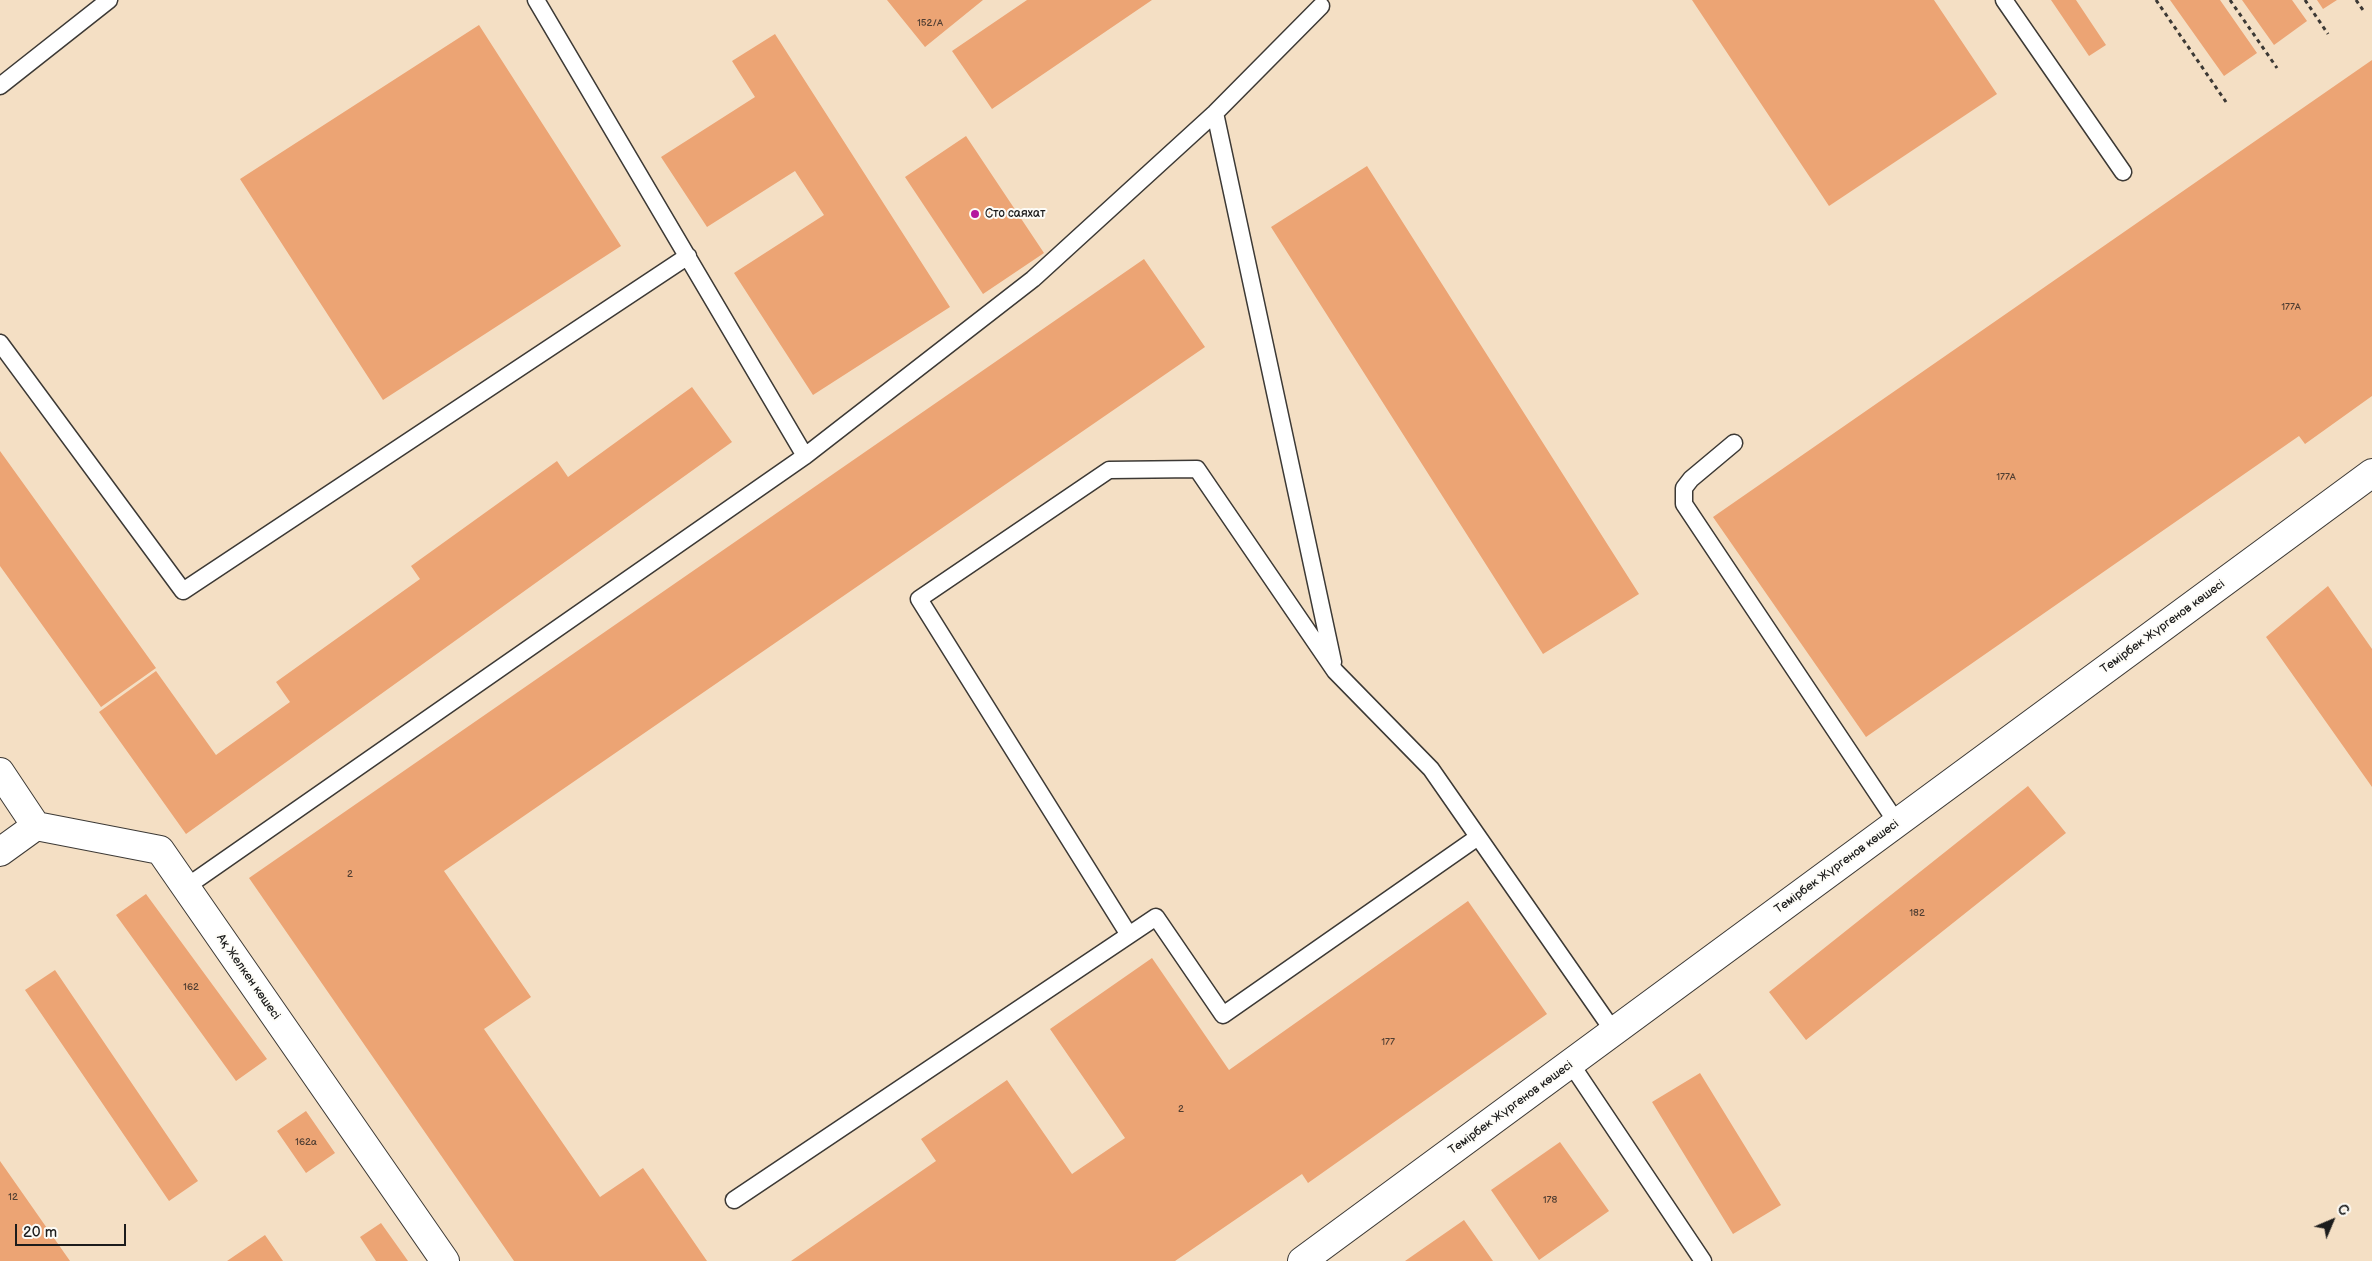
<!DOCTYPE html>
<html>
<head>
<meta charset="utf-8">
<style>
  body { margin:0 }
  #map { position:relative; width:2372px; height:1261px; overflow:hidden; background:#f4dfc4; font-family:"Balsamiq Sans",sans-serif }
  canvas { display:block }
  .north { position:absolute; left:2307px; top:1196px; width:50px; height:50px; -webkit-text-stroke:4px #fdfcf7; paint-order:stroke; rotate:45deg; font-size:14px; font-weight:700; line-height:20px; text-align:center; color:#1c1c1c }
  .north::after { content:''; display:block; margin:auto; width:18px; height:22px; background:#1c1c1c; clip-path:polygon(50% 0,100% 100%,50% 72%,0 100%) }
  .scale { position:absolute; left:15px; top:1224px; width:111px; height:22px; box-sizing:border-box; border:2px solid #1c1c1c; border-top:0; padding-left:6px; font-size:15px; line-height:18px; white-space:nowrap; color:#1c1c1c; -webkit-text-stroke:4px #fdfcf7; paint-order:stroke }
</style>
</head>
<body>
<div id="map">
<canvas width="2372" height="1261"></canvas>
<div class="north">С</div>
<div class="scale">20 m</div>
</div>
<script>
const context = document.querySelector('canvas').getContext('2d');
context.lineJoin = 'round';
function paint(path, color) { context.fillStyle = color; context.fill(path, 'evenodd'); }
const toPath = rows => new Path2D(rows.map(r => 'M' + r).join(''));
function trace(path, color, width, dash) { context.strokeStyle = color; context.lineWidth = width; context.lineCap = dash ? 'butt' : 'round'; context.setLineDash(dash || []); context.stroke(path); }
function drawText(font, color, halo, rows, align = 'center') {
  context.font = font + ' "Balsamiq Sans",sans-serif'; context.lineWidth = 4; context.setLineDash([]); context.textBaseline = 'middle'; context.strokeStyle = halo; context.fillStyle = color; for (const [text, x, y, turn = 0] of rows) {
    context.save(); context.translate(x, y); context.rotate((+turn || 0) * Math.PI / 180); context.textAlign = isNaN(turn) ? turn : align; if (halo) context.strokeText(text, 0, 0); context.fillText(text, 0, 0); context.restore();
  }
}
paint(toPath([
  [887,0,983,0,925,47],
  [1027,0,1152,0,992,109,952,51],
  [1692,0,1934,0,1997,94,1829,206],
  [2051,0,2076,0,2106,45,2089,56],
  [2170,0,2220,0,2257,53,2224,76],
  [2242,0,2292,0,2307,21,2274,45],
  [2317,0,2337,0,2323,9],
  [479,25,621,246,383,400,240,179],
  [775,34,950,307,813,395,734,273,824,215,795,171,707,227,661,157,755,97,732,61],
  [2372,60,2372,396,2305,444,2299,436,1866,737,1713,517],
  [966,136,1044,253,983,294,905,177],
  [1367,166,1639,594,1543,654,1271,227],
  [1144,259,1205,347,444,871,531,997,484,1029,600,1197,643,1168,707,1261,514,1261,249,878],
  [692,387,732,442,186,834,99,712,156,671,216,755,290,702,276,682,420,579,411,566,557,461,568,477],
  [0,451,156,668,101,707,0,566],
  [2328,586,2372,649,2372,787,2266,637],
  [2028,786,2066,833,1806,1040,1769,992],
  [146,894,267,1059,236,1081,116,915],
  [1468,901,1547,1014,1308,1183,1302,1174,1175,1261,791,1261,936,1161,921,1139,1007,1080,1072,1174,1125,1138,1050,1029,1152,958,1229,1070],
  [55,970,198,1181,169,1201,25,990],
  [1700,1073,1781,1205,1733,1234,1652,1102],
  [306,1111,335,1153,306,1173,277,1131],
  [1560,1142,1609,1211,1539,1260,1491,1190],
  [0,1161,70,1261,0,1261],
  [1464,1220,1493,1261,1405,1261],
  [381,1223,408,1261,376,1261,360,1237],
  [265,1235,283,1261,227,1261]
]), '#eca474');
const lane = toPath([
  [536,0,805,456],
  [2004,0,2123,172],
  [0,86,109,0],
  [1215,113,1333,662],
  [0,343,183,591,688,256],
  [1734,443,1691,479,1684,488,1684,504,1897,823],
  [186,887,805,456,1033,279,1215,113,1321,6],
  [1129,935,919,599,1109,470,1197,469,1335,671,1431,769,1614,1032],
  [1571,1064,1703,1261],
  [734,1200,1156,917,1223,1015,1478,837]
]);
const street = toPath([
  [0,772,36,826,160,850,445,1261],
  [0,852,36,826],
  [1302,1261,2372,473]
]);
trace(lane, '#3c3935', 19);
trace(street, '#3c3935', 30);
trace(toPath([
  [2156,0,2226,102],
  [2230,0,2277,68],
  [2305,0,2328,34],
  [2356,0,2363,10]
]), '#3c3935', 3, [4, 4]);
trace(lane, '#fff', 16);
trace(street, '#fff', 28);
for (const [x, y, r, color] of [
  [975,214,5,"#b5179e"]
]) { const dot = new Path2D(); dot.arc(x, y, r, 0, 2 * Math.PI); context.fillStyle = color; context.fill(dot); trace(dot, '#fdfcf7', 2); }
drawText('10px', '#503e32', null, [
  ["152/А",930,23],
  ["177А",2291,307],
  ["177А",2006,477],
  ["2",350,874],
  ["182",1917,913],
  ["162",191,987],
  ["177",1388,1042],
  ["2",1181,1109],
  ["162а",306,1142],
  ["12",13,1197],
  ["178",1550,1200]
]);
drawText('12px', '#1c1c1c', '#fdfcf7', [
  ["Сто саяхат",985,214]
], 'left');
drawText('12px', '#1c1c1c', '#fdfcf7', [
  ["Темірбек Жүргенов көшесі",2163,627,-36],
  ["Темірбек Жүргенов көшесі",1837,867,-36],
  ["Ақ Желкен көшесі",248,977,55],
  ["Темірбек Жүргенов көшесі",1511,1108,-36]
]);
</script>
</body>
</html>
